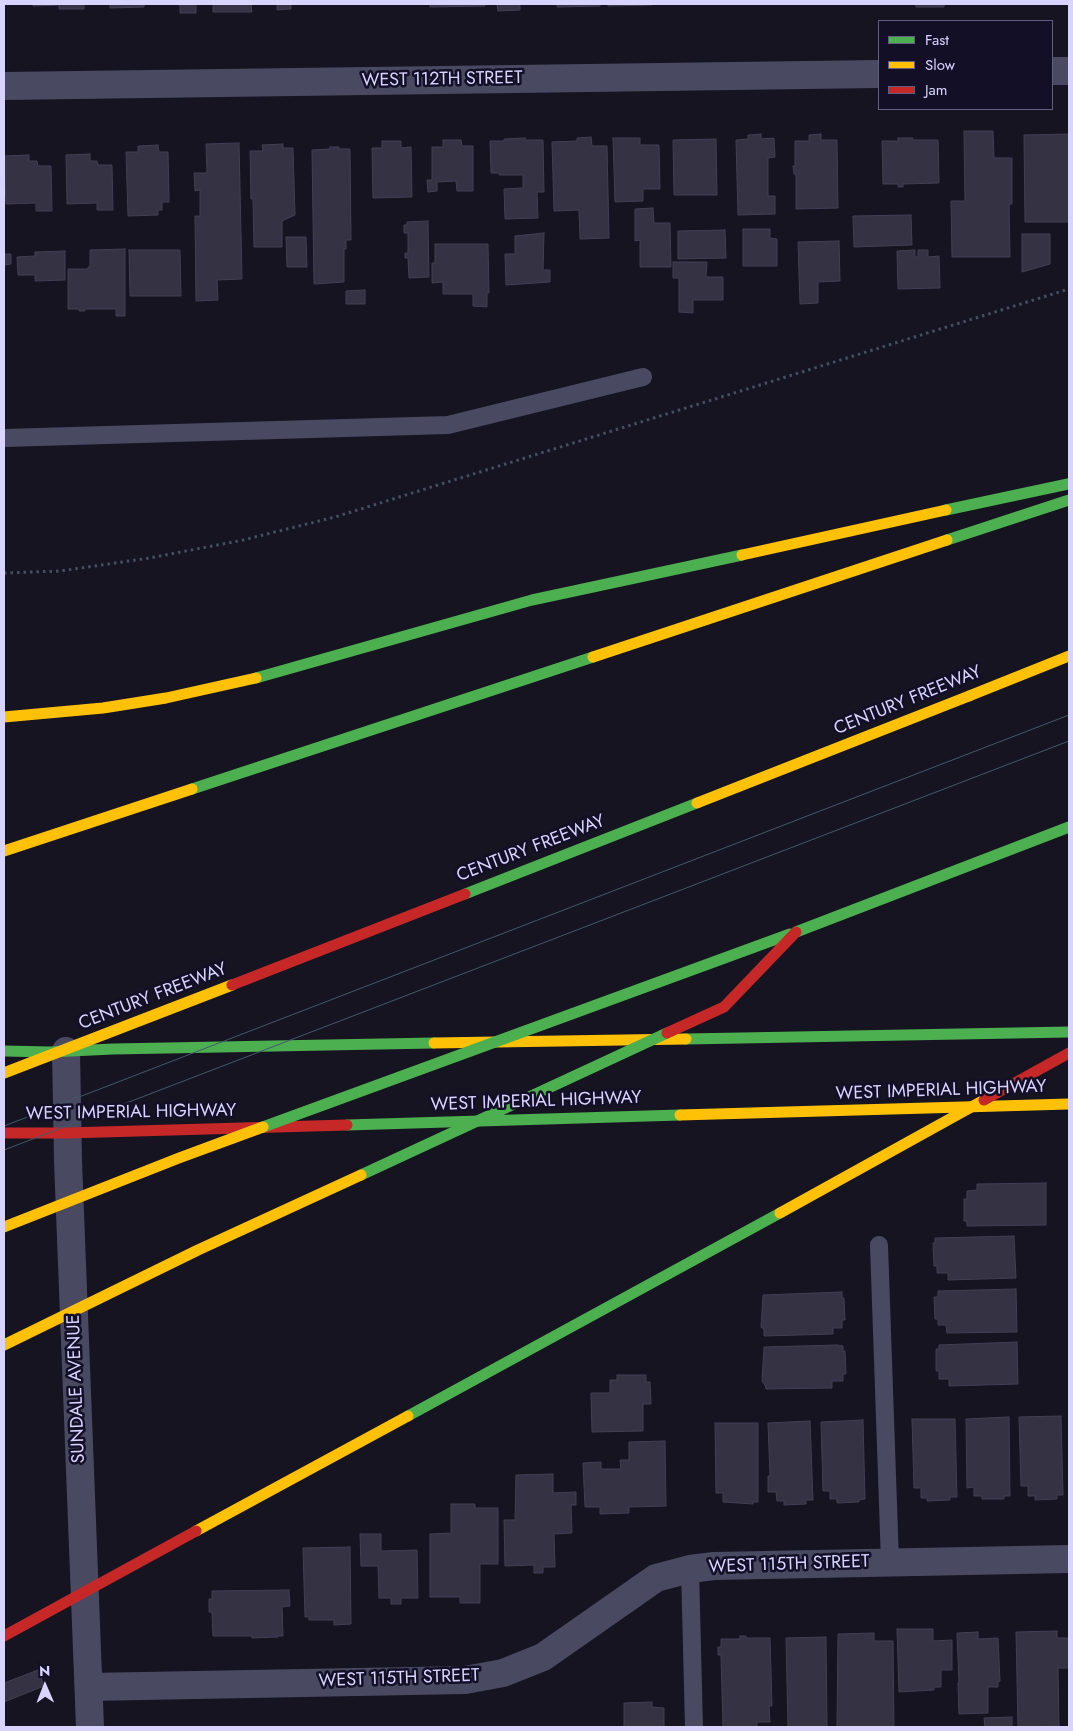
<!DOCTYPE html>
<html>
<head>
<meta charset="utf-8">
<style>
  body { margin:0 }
  #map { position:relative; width:1073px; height:1731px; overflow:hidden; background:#161421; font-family:Jost,sans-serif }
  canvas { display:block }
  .frame { position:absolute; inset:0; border:5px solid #d9d4ff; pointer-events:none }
  .legend { position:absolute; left:878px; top:20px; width:175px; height:90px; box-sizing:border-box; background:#130f26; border:1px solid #625e7d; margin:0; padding:6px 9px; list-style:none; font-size:15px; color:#d9d4ff }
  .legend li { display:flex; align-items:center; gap:10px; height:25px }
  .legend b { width:25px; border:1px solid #625e7d }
  .north { position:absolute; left:20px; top:1661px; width:50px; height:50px; -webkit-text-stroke:4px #130f26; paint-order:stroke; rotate:359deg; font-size:14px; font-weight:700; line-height:20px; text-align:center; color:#d9d4ff }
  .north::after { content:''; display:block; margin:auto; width:18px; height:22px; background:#d9d4ff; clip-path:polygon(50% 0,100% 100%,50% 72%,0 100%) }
</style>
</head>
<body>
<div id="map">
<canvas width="1073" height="1731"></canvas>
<div class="frame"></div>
<ul class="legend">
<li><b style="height:6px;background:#4caf50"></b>Fast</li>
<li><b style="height:6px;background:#ffc107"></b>Slow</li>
<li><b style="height:6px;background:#c62828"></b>Jam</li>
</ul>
<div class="north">N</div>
</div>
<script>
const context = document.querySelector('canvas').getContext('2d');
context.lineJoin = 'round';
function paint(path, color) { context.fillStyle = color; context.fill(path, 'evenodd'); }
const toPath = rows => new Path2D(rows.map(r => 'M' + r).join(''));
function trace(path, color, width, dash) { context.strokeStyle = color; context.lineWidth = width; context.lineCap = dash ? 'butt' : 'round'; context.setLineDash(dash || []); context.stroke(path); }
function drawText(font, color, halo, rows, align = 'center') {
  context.font = font + ' Jost,sans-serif'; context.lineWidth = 5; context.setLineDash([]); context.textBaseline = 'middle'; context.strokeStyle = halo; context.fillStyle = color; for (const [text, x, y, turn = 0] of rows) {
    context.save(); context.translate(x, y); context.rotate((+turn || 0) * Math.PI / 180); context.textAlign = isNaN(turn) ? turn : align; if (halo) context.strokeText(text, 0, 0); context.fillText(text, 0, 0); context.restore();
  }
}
const building = toPath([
  [33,4,84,4,84,9,59,9,59,5,33,6,33,4],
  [110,4,144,4,144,7,110,8,110,4],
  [174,4,207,4,196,4,196,13,180,13,180,5,174,4],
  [213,4,251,4,252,12,213,12,213,4],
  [277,4,291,4,291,9,277,10,277,4],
  [430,4,485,4,485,6,430,7,430,4],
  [497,4,520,4,520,10,498,11,497,4],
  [557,4,600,4,600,6,557,7,557,4],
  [608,4,652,4,652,5,608,6,608,4],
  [916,4,944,4,944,7,916,7,916,4],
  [964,131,993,131,994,158,1012,158,1012,204,1009,204,1010,257,952,257,951,201,965,201,964,131],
  [761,134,761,139,774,138,775,157,768,158,768,196,775,196,775,214,738,215,736,140,748,139,748,135,761,134],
  [821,134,821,140,837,140,838,208,796,209,796,174,794,174,793,166,795,166,795,141,809,141,809,135,821,134],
  [1069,134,1069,222,1025,222,1024,135,1069,134],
  [591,137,592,146,607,146,609,238,580,239,579,210,554,211,552,142,577,141,577,138,591,137],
  [525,138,525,140,543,140,544,192,537,192,538,218,505,219,504,189,523,188,523,175,499,175,499,173,491,173,490,141,504,141,504,139,525,138],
  [613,138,640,138,640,145,659,145,660,189,643,189,643,201,615,202,613,138],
  [898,138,913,138,913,140,938,140,939,183,903,184,903,187,898,187,898,184,883,184,882,141,898,141,898,138],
  [716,139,717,195,674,195,673,140,716,139],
  [443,140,461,140,462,146,473,146,473,191,457,191,456,181,437,182,437,191,428,192,427,180,432,180,432,147,443,147,443,140],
  [382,141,401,141,401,148,411,147,412,197,373,198,372,148,382,148,382,141],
  [239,143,242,279,217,280,218,300,196,301,195,216,200,216,200,190,195,191,194,173,207,173,206,144,239,143],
  [283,144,283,148,293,148,295,215,282,221,282,247,254,247,253,199,251,199,250,151,263,151,262,145,283,144],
  [158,145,159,152,168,152,169,202,162,202,162,210,158,210,158,215,128,216,126,152,138,152,138,146,158,145],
  [330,147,339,147,339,149,350,149,351,240,346,240,346,249,344,249,344,282,314,284,312,150,330,149,330,147],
  [90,154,90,161,97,161,98,165,112,165,113,210,97,210,97,203,67,204,66,155,90,154],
  [29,155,29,161,37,161,38,166,51,166,52,211,36,211,36,203,6,204,4,156,29,155],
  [653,208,654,223,670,223,671,267,640,267,640,240,635,241,635,209,653,208],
  [911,215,912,245,854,247,853,216,911,215],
  [428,221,429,277,409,278,408,258,405,258,405,253,408,253,408,233,404,233,404,225,407,225,407,222,428,221],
  [743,229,770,229,770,238,777,239,777,266,743,266,743,229],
  [725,230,726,258,678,259,678,231,725,230],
  [544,233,543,270,550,270,550,282,506,285,505,254,515,254,515,236,544,233],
  [1022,234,1050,234,1050,264,1022,272,1022,234],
  [286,237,306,237,307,267,287,267,286,237],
  [839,241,840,281,818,282,818,303,800,304,798,242,839,241],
  [435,244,488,244,489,293,487,293,487,307,473,306,473,294,443,294,443,282,432,283,432,263,435,263,435,244],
  [125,249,125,316,116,316,116,309,85,309,85,311,79,311,79,309,68,309,68,269,88,269,88,267,90,267,90,250,125,249],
  [129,250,180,250,181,296,130,296,129,250],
  [915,250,915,257,918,257,918,250,928,250,928,257,939,256,940,288,898,289,897,251,915,250],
  [65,251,65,280,35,281,35,275,18,275,17,257,35,256,35,252,65,251],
  [4,254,11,254,11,264,4,265,4,254],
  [673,262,707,262,706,277,723,277,723,300,693,300,693,313,679,312,679,278,673,278,673,262],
  [365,290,365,304,346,304,346,291,365,290],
  [1046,1183,1046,1225,967,1226,967,1221,964,1221,964,1199,967,1199,967,1191,977,1190,977,1184,1046,1183],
  [1014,1236,1016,1278,948,1280,948,1273,937,1273,937,1266,934,1266,933,1243,935,1243,935,1238,1014,1236],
  [1016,1289,1017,1332,947,1333,946,1325,938,1325,938,1319,935,1319,934,1297,938,1297,938,1291,1016,1289],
  [842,1292,842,1298,844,1298,845,1320,842,1320,842,1328,833,1328,833,1334,764,1336,764,1330,761,1327,763,1295,842,1292],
  [1017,1342,1018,1384,949,1386,949,1379,939,1379,939,1371,936,1371,936,1349,939,1349,939,1345,1017,1342],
  [837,1345,843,1346,843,1351,845,1351,846,1374,843,1374,843,1381,832,1381,832,1388,766,1389,765,1385,762,1381,764,1347,837,1345],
  [617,1375,646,1375,646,1382,650,1382,651,1404,643,1404,643,1431,592,1432,591,1393,610,1393,610,1380,617,1380,617,1375],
  [1061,1416,1063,1495,1057,1495,1057,1499,1035,1500,1035,1496,1028,1496,1028,1486,1021,1486,1019,1417,1061,1416],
  [1009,1417,1010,1496,1004,1496,1004,1499,982,1499,982,1496,974,1496,974,1487,967,1488,966,1419,1009,1417],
  [912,1419,955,1419,957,1497,950,1497,950,1500,927,1501,927,1498,921,1498,921,1488,914,1488,912,1419],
  [863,1420,865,1499,859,1500,859,1502,837,1503,837,1499,830,1499,830,1491,823,1491,821,1422,863,1420],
  [810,1421,813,1500,806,1500,806,1504,784,1505,784,1501,777,1501,776,1492,768,1492,768,1476,770,1476,768,1423,810,1421],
  [715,1423,758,1423,758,1502,753,1502,753,1504,723,1502,723,1493,716,1493,715,1423],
  [665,1441,666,1506,629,1507,629,1513,600,1514,600,1507,585,1507,583,1463,601,1462,601,1469,621,1469,620,1460,629,1460,629,1442,665,1441],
  [553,1474,553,1493,576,1492,576,1505,571,1505,572,1533,554,1534,555,1567,543,1567,543,1573,534,1573,534,1565,505,1566,504,1520,515,1520,516,1475,553,1474],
  [451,1504,475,1504,475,1508,498,1508,498,1564,480,1564,480,1603,460,1603,460,1597,430,1597,430,1534,451,1533,451,1504],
  [360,1534,381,1534,381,1551,417,1550,418,1598,401,1598,401,1604,391,1604,391,1598,379,1598,378,1566,361,1566,360,1534],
  [350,1547,351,1624,334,1625,334,1620,309,1620,309,1617,305,1617,303,1548,350,1547],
  [289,1590,290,1606,282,1607,283,1636,278,1636,278,1637,252,1638,252,1636,213,1636,212,1612,209,1612,209,1599,212,1599,212,1591,289,1590],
  [897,1629,933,1629,933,1641,952,1640,952,1670,941,1670,941,1687,934,1687,934,1690,899,1692,897,1629],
  [1057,1631,1057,1638,1069,1638,1069,1668,1058,1668,1059,1726,1018,1727,1016,1632,1057,1631],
  [978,1632,978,1639,998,1638,1000,1681,998,1682,998,1687,988,1687,988,1713,959,1714,958,1683,959,1683,957,1633,978,1632],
  [874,1633,874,1641,893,1641,894,1727,837,1727,838,1634,874,1633],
  [740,1636,746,1636,746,1638,770,1638,772,1706,769,1706,770,1722,757,1722,757,1727,723,1727,721,1655,718,1655,718,1647,721,1647,721,1639,740,1639,740,1636],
  [826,1637,827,1727,788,1727,786,1638,826,1637],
  [38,1670,44,1686,4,1702,4,1683,38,1670],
  [652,1702,652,1707,664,1708,664,1727,624,1727,624,1703,652,1702],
  [1012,1717,1012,1727,985,1727,984,1718,1012,1717]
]);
paint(building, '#343243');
trace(building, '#433f54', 1);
trace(toPath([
  [4,573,60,571,150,558,243,540,335,517,1069,289]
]), '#44505f', 3, [2.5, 4]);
trace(toPath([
  [4,438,448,425,643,377],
  [879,1245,890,1562],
  [690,1569,694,1727]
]), '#4a4962', 18);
trace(toPath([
  [1052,71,1069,71],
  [4,86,879,74],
  [66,1051,68,1161,90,1727],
  [89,1687,465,1680,503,1673,543,1657,656,1578,690,1569,714,1566,1069,1559]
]), '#4a4962', 28);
trace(toPath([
  [946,510,1068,484],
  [947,540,1069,500],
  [256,678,532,600,742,555],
  [192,789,593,657],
  [796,932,1069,827],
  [686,1039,1069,1032],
  [4,1051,50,1052,113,1049,434,1043],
  [347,1125,680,1115]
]), '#4caf50', 11);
trace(toPath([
  [742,555,946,510],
  [593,657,947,540],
  [969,696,1069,656],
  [4,717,103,708,166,698,256,678],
  [4,851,192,789],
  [434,1043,686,1039],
  [680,1115,1069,1104]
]), '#ffc107', 11);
trace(toPath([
  [4,1133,67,1133,347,1125]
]), '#c62828', 11);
trace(toPath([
  [4,1126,1069,715],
  [4,1150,1069,741]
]), '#43596b', 1);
trace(toPath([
  [465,894,697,803],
  [263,1127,790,934],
  [361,1175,667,1033],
  [408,1416,780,1213]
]), '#4caf50', 11);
trace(toPath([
  [697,803,969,696],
  [4,1073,232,985],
  [780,1213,984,1100],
  [4,1227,179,1158,263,1127],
  [4,1345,198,1250,361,1175],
  [196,1531,408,1416]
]), '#ffc107', 11);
trace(toPath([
  [232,985,465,894],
  [667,1033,724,1007,796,932],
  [984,1100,1069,1053],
  [4,1636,196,1531]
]), '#c62828', 11);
drawText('18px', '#d9d4ff', '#130f26', [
  ["WEST 112TH STREET",442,80,-1],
  ["CENTURY FREEWAY",908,701,-22],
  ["CENTURY FREEWAY",531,849,-21],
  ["CENTURY FREEWAY",153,997,-21],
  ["WEST IMPERIAL HIGHWAY",941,1091,-2],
  ["WEST IMPERIAL HIGHWAY",536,1102,-2],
  ["WEST IMPERIAL HIGHWAY",131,1113,-1],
  ["SUNDALE AVENUE",77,1389,-92],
  ["WEST 115TH STREET",789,1565,-2],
  ["WEST 115TH STREET",399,1679,-2]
]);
</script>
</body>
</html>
